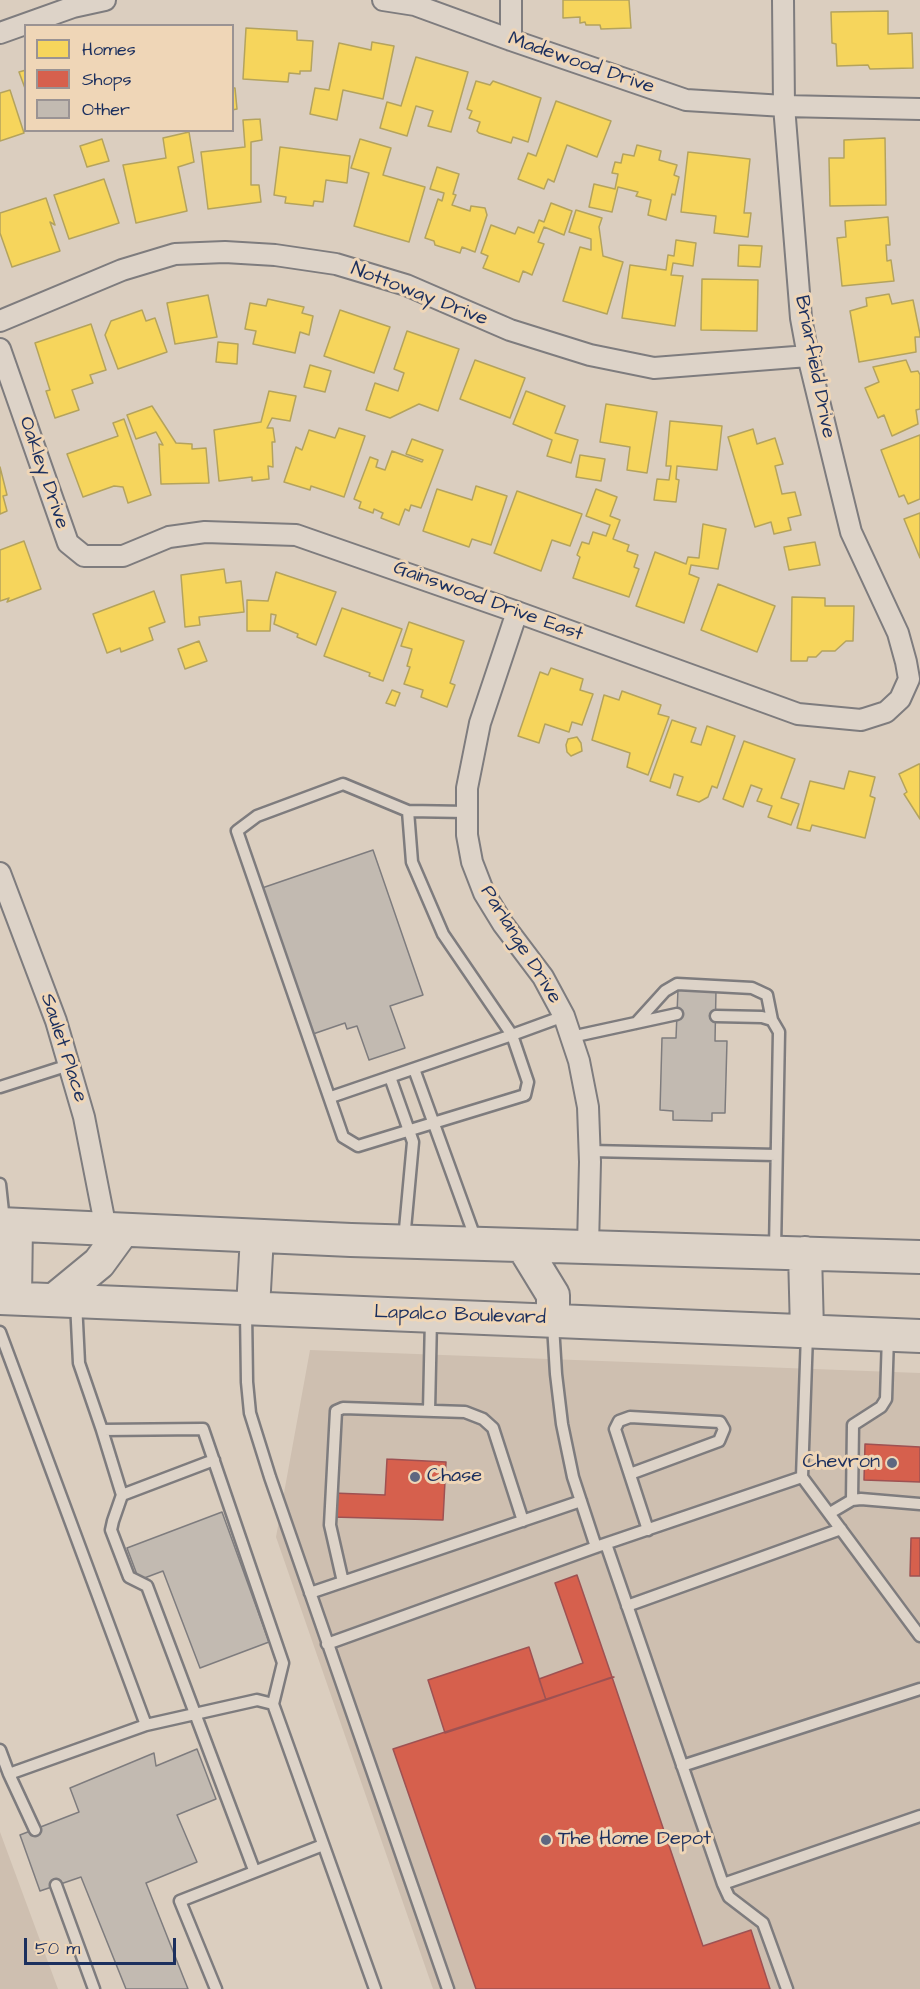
<!DOCTYPE html>
<html>
<head>
<meta charset="utf-8">
<style>
  body { margin:0 }
  #map { position:relative; width:920px; height:1989px; overflow:hidden; background:#dbcebf; font-family:"Architects Daughter",sans-serif }
  canvas { display:block }
  .legend { position:absolute; left:24px; top:24px; width:210px; height:108px; box-sizing:border-box; background:#efd6b7; border:2px solid #9a9393; margin:0; padding:8px 10px; list-style:none; font-size:18px; color:#1b2f5e }
  .legend li { display:flex; align-items:center; gap:12px; height:30px }
  .legend b { width:30px; border:2px solid #9a9393 }
  .scale { position:absolute; left:24px; top:1938px; width:152px; height:27px; box-sizing:border-box; border:3px solid #1b2f5e; border-top:0; padding-left:8px; font-size:18px; line-height:21px; white-space:nowrap; color:#1b2f5e; -webkit-text-stroke:4px #efd6b7; paint-order:stroke }
</style>
</head>
<body>
<div id="map">
<canvas width="920" height="1989"></canvas>
<ul class="legend">
<li><b style="height:16px;background:#f6d55c"></b>Homes</li>
<li><b style="height:16px;background:#d6604d"></b>Shops</li>
<li><b style="height:16px;background:#c2bab1"></b>Other</li>
</ul>
<div class="scale">50 m</div>
</div>
<script>
const context = document.querySelector('canvas').getContext('2d');
context.lineJoin = 'round';
function paint(path, color) { context.fillStyle = color; context.fill(path, 'evenodd'); }
const toPath = rows => new Path2D(rows.map(r => 'M' + r).join(''));
function trace(path, color, width, dash) { context.strokeStyle = color; context.lineWidth = width; context.lineCap = dash ? 'butt' : 'round'; context.setLineDash(dash || []); context.stroke(path); }
function drawText(font, color, halo, rows, align = 'center') {
  context.font = font + ' "Architects Daughter",sans-serif'; context.lineWidth = 6; context.setLineDash([]); context.textBaseline = 'middle'; context.strokeStyle = halo; context.fillStyle = color; for (const [text, x, y, turn = 0] of rows) {
    context.save(); context.translate(x, y); context.rotate((+turn || 0) * Math.PI / 180); context.textAlign = isNaN(turn) ? turn : align; if (halo) context.strokeText(text, 0, 0); context.fillText(text, 0, 0); context.restore();
  }
}
paint(toPath([
  [310,1350,920,1373,920,1989,433,1989,276,1537],
  [0,1832,58,1989,0,1989]
]), '#cebfb0');
const homes = toPath([
  [563,0,629,0,631,28,601,29,600,25,586,25,585,22,580,23,580,17,563,18,563,0],
  [888,11,888,34,912,33,913,68,870,69,868,65,837,66,836,44,832,43,831,12,888,11],
  [246,28,297,31,297,40,313,41,311,71,300,71,300,74,289,73,288,82,243,79,246,28],
  [372,42,394,46,383,99,343,90,337,120,310,114,315,88,329,90,339,43,371,50,372,42],
  [416,57,468,72,451,132,428,126,433,111,416,106,407,136,380,128,387,102,401,106,416,57],
  [26,70,26,91,19,72,26,70],
  [476,81,490,85,493,81,541,98,528,142,513,137,511,143,479,133,477,131,480,122,469,118,472,111,467,109,476,81],
  [232,88,235,88,237,109,232,110,232,88],
  [10,90,24,133,0,141,0,93,10,90],
  [556,101,611,121,597,157,567,145,554,182,548,179,544,189,518,179,528,153,536,156,556,101],
  [260,119,262,140,251,142,251,185,259,185,261,202,208,209,201,152,245,147,243,120,260,119],
  [189,132,194,162,178,167,187,211,136,223,123,165,166,158,163,138,189,132],
  [885,138,886,205,830,206,829,158,844,158,844,140,885,138],
  [102,139,109,161,87,167,80,146,102,139],
  [360,139,391,148,383,175,425,187,409,242,354,226,369,173,351,168,360,139],
  [637,145,661,151,659,160,677,165,674,175,679,177,675,195,672,194,666,220,648,215,651,200,636,196,638,192,618,187,612,212,589,207,594,184,615,189,618,174,612,173,615,162,621,163,623,154,634,156,637,145],
  [280,147,350,156,347,183,326,180,323,202,314,201,313,206,285,203,286,197,274,195,280,147],
  [688,152,750,159,744,213,751,213,748,237,714,233,716,216,681,212,688,152],
  [437,167,459,174,453,194,456,195,452,205,470,211,471,206,485,208,487,215,475,252,462,247,460,253,435,245,434,241,425,238,438,199,442,201,444,193,430,189,437,167],
  [104,179,119,223,69,239,54,195,104,179],
  [46,198,55,225,50,222,60,251,12,267,0,233,0,213,46,198],
  [551,203,572,211,564,235,544,227,538,242,544,244,532,275,523,271,519,282,483,268,488,256,481,253,491,225,515,234,518,227,534,233,539,220,544,222,551,203],
  [576,210,602,218,599,227,603,256,623,262,607,314,563,301,580,247,591,250,591,239,569,232,576,210],
  [888,217,890,245,886,245,887,261,891,260,894,281,842,286,837,238,846,237,845,221,888,217],
  [676,240,696,243,693,266,673,263,671,275,683,276,675,326,622,318,630,265,666,270,668,255,674,256,676,240],
  [739,245,762,246,760,267,738,266,739,245],
  [702,279,758,280,757,331,701,330,702,279],
  [889,294,892,304,913,300,920,334,920,337,915,337,916,352,859,362,850,311,867,306,866,298,889,294],
  [208,295,217,337,175,344,167,303,208,295],
  [268,299,304,307,302,313,313,316,309,335,300,332,295,353,253,344,256,331,245,329,250,303,266,306,268,299],
  [142,310,146,321,155,318,167,352,118,369,105,335,111,321,142,310],
  [340,310,390,327,374,373,324,356,340,310],
  [91,324,106,370,90,375,93,383,72,390,79,410,55,418,46,391,50,390,35,343,91,324],
  [407,331,459,349,438,411,419,404,390,418,366,410,375,383,398,391,404,373,394,369,407,331],
  [218,342,238,344,237,364,216,362,218,342],
  [475,360,525,378,510,418,460,399,475,360],
  [906,360,911,372,918,371,920,375,920,409,916,410,918,424,892,436,884,415,878,418,865,388,879,382,873,367,906,360],
  [310,365,331,371,325,392,304,387,310,365],
  [269,391,296,396,290,421,272,418,267,428,273,428,275,442,272,442,273,467,268,466,269,479,252,481,252,477,219,481,214,430,261,422,269,391],
  [526,391,565,406,555,433,578,440,571,463,547,456,552,440,513,424,526,391],
  [606,404,657,412,647,473,627,470,630,447,600,442,606,404],
  [152,406,176,443,192,444,192,449,206,448,209,483,161,484,159,444,163,445,156,432,136,439,127,415,152,406],
  [124,419,151,495,128,503,123,487,114,486,83,497,67,454,118,436,113,423,124,419],
  [670,421,722,426,717,470,677,466,676,479,679,480,676,502,654,500,657,479,669,480,671,466,666,466,670,421],
  [339,428,365,436,344,497,311,486,310,490,284,482,296,447,302,450,309,430,335,438,339,428],
  [753,429,757,444,775,438,783,464,775,466,782,494,795,492,801,515,788,518,791,530,774,534,771,522,755,527,728,437,753,429],
  [920,435,920,499,908,504,904,495,899,497,881,450,920,435],
  [412,439,443,450,421,508,411,505,409,511,405,509,399,525,381,518,383,513,374,509,373,513,359,508,361,502,354,499,370,457,378,460,376,467,385,470,392,451,422,462,423,460,406,454,412,439],
  [580,455,605,459,601,481,576,477,580,455],
  [0,467,7,495,3,496,7,511,0,514,0,467],
  [476,486,507,496,491,545,472,539,469,547,423,531,437,489,472,500,476,486],
  [596,489,617,497,610,516,620,520,613,539,629,545,627,551,638,555,634,567,639,569,629,597,573,578,580,557,577,555,582,542,589,544,593,532,606,536,610,525,586,516,596,489],
  [517,491,582,514,570,546,552,540,541,571,494,553,517,491],
  [920,513,920,558,904,519,920,513],
  [703,524,726,529,718,569,691,565,689,574,699,578,684,623,636,606,655,552,686,564,688,557,699,558,703,524],
  [24,541,41,589,7,602,9,598,0,601,0,550,24,541],
  [815,542,820,565,789,570,784,547,815,542],
  [224,569,226,583,241,581,244,612,199,617,200,625,185,627,181,575,224,569],
  [276,572,336,592,316,645,297,637,298,634,274,624,276,615,271,614,270,631,247,631,247,600,268,601,276,572],
  [718,584,775,606,757,652,701,630,718,584],
  [154,591,165,622,149,628,153,640,121,652,120,648,107,653,93,614,154,591],
  [792,597,825,598,825,606,854,606,853,641,846,641,835,651,822,651,816,657,808,657,807,661,791,661,792,597],
  [342,608,402,629,383,681,369,676,370,673,324,656,342,608],
  [409,622,464,641,450,683,455,685,447,707,421,697,423,690,404,684,410,667,407,666,412,649,401,646,409,622],
  [199,641,207,661,185,669,178,649,199,641],
  [551,668,583,679,580,690,593,694,582,725,572,722,569,732,545,724,539,743,518,736,540,672,548,675,551,668],
  [392,690,400,693,395,706,386,703,392,690],
  [622,691,661,705,658,714,669,717,648,775,627,767,630,753,592,740,604,695,619,700,622,691],
  [672,720,696,728,691,742,701,745,707,726,735,736,717,788,712,786,708,797,699,802,677,795,683,777,674,774,670,788,650,781,672,720],
  [577,737,581,743,582,751,571,756,567,752,566,745,568,739,577,737],
  [744,741,795,759,781,798,799,804,791,825,768,817,772,806,757,801,762,789,751,785,743,807,723,799,744,741],
  [919,764,920,764,920,819,904,794,907,792,899,774,919,764],
  [849,771,875,777,870,796,875,798,865,838,812,825,810,831,797,828,810,781,844,789,849,771]
]);
paint(homes, '#f6d55c');
trace(homes, '#b4a35d', 1.5);
const shops = toPath([
  [865,1444,920,1447,920,1482,864,1480,865,1444],
  [387,1459,446,1462,443,1520,332,1517,333,1493,385,1495,387,1459],
  [911,1538,920,1538,920,1576,910,1576,911,1538],
  [577,1575,612,1677,546,1700,539,1679,583,1663,555,1583,577,1575],
  [529,1647,546,1700,445,1733,428,1680,529,1647],
  [612,1677,703,1946,751,1930,770,1989,476,1989,393,1749,614,1677,612,1677]
]);
paint(shops, '#d6604d');
trace(shops, '#9e5152', 1.5);
const building = toPath([
  [373,850,423,995,390,1006,405,1048,369,1060,357,1026,347,1029,345,1023,313,1034,262,888,373,850],
  [678,989,716,990,715,1041,727,1041,725,1113,712,1113,712,1121,673,1120,673,1111,660,1110,662,1038,676,1038,678,989],
  [222,1512,269,1642,200,1668,163,1571,139,1580,127,1548,222,1512],
  [197,1749,216,1799,177,1815,197,1862,146,1883,188,1989,126,1989,81,1877,40,1891,20,1835,79,1812,70,1788,154,1753,156,1766,197,1749]
]);
paint(building, '#c2bab1');
trace(building, '#7e7c7e', 1.5);
const lane = toPath([
  [467,812,408,811,412,862,443,934,512,1035,564,1016],
  [716,1016,762,1017,772,1020,779,1032,775,1249],
  [636,1023,665,991,677,984,752,988,767,995,772,1020],
  [571,1037,677,1014],
  [414,1069,476,1240],
  [390,1077,413,1142,404,1240],
  [0,1087,69,1065],
  [331,1097,512,1035,528,1082,525,1095,358,1146,343,1137,237,831,257,816,343,784,408,811],
  [590,1151,776,1155],
  [0,1184,4,1221],
  [76,1302,79,1363,102,1430,203,1429,283,1663,273,1704,375,1989],
  [246,1311,247,1382,250,1413,270,1477,448,1989],
  [553,1325,556,1374,562,1424,573,1477,596,1547],
  [0,1332,146,1725,9,1774],
  [807,1334,802,1477,920,1636],
  [429,1411,431,1318],
  [102,1430,122,1495,214,1460],
  [630,1474,719,1441,724,1429,720,1422,630,1417,619,1421,615,1429,648,1530],
  [122,1495,113,1521,111,1530,129,1577,147,1586,254,1870],
  [852,1500,853,1425,881,1407,886,1399,888,1336],
  [830,1513,852,1500,861,1499,920,1504],
  [606,1544,723,1884,729,1897,763,1923,787,1989],
  [343,1582,330,1525,336,1411,343,1408,465,1412,483,1419,493,1428,523,1521],
  [310,1593,581,1501],
  [627,1606,841,1529],
  [327,1644,596,1547,802,1477],
  [146,1725,257,1700,273,1704],
  [0,1750,9,1774,35,1830],
  [682,1766,920,1689],
  [723,1884,920,1816],
  [56,1885,94,1989],
  [216,1989,180,1901,323,1845]
]);
const street = toPath([
  [383,0,415,5,511,40,686,100,784,106,920,109],
  [0,33,73,7,105,0],
  [511,40,511,0],
  [0,321,122,270,175,254,225,252,275,255,336,264,406,285,510,330,590,355,654,368,808,356],
  [0,349,68,543,84,556,123,556,169,537,205,532,296,535,517,612,798,714,861,720,886,712,900,699,909,679,906,662,898,633,851,532,808,356,801,318,784,106,783,0],
  [517,612,480,723,467,788,467,835,472,862,484,893,503,924,543,977,564,1016,579,1061,588,1107,590,1162,588,1246],
  [0,873,56,1021,84,1117,106,1229]
]);
const primary = toPath([
  [0,1224,351,1240,920,1257],
  [523,1246,553,1295,553,1320],
  [805,1253,807,1331],
  [0,1298,920,1336],
  [15,1298,16,1225],
  [54,1300,99,1263,123,1230],
  [253,1308,257,1236]
]);
trace(lane, '#7e7c7e', 15);
trace(street, '#7e7c7e', 24);
trace(primary, '#7e7c7e', 36);
trace(lane, '#ddd3c8', 10);
trace(street, '#ddd3c8', 20);
trace(primary, '#ddd3c8', 32);
for (const [x, y, r, color] of [
  [892,1463,6,"#5e6780"],
  [415,1477,6,"#5e6780"],
  [546,1840,6,"#5e6780"]
]) { const dot = new Path2D(); dot.arc(x, y, r, 0, 2 * Math.PI); context.fillStyle = color; context.fill(dot); trace(dot, '#efd6b7', 2); }
drawText('20px', '#1b2f5e', '#efd6b7', [
  ["Madewood Drive",581,64,19],
  ["Nottoway Drive",419,295,21],
  ["Briarfield Drive",814,367,79],
  ["Oakley Drive",43,473,71],
  ["Gainswood Drive East",488,602,20],
  ["Parlange Drive",520,945,58],
  ["Saulet Place",63,1048,72],
  ["Lapalco Boulevard",460,1316,2]
]);
drawText('20px', '#1b2f5e', '#efd6b7', [
  ["Chevron",880,1463,"right"],
  ["Chase",427,1477],
  ["The Home Depot",558,1840]
], 'left');
</script>
</body>
</html>
